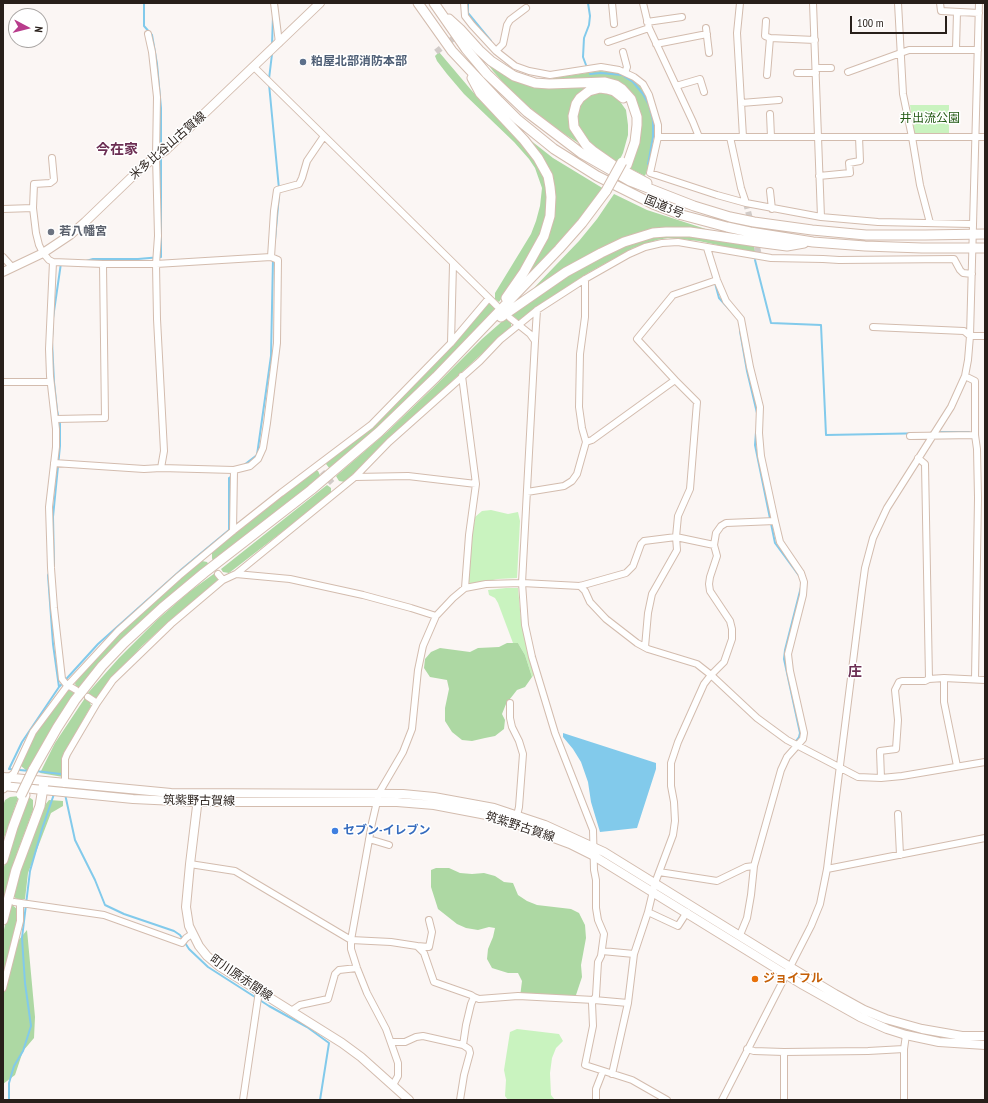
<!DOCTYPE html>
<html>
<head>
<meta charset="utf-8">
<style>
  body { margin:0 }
  #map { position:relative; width:988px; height:1103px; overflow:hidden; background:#fbf6f4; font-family:"PT Sans Narrow",sans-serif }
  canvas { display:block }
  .frame { position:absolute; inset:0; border:4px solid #281f1a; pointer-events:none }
  .north { position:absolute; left:8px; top:8px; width:40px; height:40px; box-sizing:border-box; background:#fff; border:1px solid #a9a5a3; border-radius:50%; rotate:97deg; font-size:11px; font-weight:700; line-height:16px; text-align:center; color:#281f1a }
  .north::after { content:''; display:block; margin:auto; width:14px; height:18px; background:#b83c8c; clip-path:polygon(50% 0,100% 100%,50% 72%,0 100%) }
  .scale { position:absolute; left:850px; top:16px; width:97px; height:18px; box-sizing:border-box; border:2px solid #281f1a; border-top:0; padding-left:5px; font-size:12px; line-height:14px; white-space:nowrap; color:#281f1a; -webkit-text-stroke:3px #fff; paint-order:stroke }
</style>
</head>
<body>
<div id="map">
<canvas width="988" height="1103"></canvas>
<div class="frame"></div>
<div class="north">N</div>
<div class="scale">100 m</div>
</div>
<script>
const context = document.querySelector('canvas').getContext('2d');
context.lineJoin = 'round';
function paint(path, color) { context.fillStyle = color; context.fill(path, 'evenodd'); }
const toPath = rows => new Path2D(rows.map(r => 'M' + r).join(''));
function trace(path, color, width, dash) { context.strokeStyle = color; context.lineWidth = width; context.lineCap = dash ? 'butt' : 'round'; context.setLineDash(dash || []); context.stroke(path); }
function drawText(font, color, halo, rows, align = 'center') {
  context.font = font + ' "PT Sans Narrow","Noto Sans JP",sans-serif'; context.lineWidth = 3; context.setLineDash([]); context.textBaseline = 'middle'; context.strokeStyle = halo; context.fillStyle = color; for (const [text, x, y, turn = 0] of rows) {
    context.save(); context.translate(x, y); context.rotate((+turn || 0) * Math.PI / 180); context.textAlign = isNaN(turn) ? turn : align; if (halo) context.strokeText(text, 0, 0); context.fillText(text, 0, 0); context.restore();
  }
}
paint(toPath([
  [910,105,949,105,949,134,914,134],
  [491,510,508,514,518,512,520,521,517,578,498,579,472,584,468,582,470,550,475,517,482,511],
  [506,588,518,588,521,620,525,641,534,675,532,677,525,655,518,643,513,643,498,603,495,598,489,595,488,590],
  [517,1029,559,1034,563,1041,556,1048,552,1058,550,1073,551,1095,555,1100,508,1100,505,1096,506,1080,504,1070,510,1032]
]), '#c9f3bf');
paint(toPath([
  [439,52,472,91,527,148,545,177,548,196,545,226,528,261,499,302,495,299,495,293,531,234,536,221,540,206,542,188,535,168,529,159,514,142,464,94,447,74,437,61,435,56],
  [486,62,514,78,589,84,589,88,574,101,581,142,580,144,555,128,529,107,507,87,493,71],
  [600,71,615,72,630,78,640,86,650,104,654,122,654,133,649,165,645,176,629,168,638,144,630,93,552,81,553,78],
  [598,92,610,93,619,100,626,110,628,125,628,135,623,153,618,163,596,149,585,139,577,122,576,117,580,104,590,94],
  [525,136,553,158,604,189,595,202,519,287,536,257,554,197],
  [614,194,647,210,712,231,650,231,530,292,579,241,597,219],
  [658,235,694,235,754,246,755,251,749,252,699,241,668,238,657,240,633,248,588,273,536,307,520,321,519,321,511,314,562,279,617,249],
  [487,304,491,304,495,308,494,311,417,393,330,469,326,464,327,461,362,436],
  [506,318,511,323,511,327,389,439,352,477,345,482,339,481,336,476,387,432,433,388,482,339],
  [313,471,318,471,321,477,213,562,212,558,212,551],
  [327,485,331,488,331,493,313,508,229,573,223,572,221,569],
  [202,561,207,562,209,565,80,689,77,687,75,684,76,678,112,640,170,587],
  [215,573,218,577,218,581,175,616,142,646,113,678,99,696,96,698,92,697,87,694,119,658,157,620,189,592],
  [507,643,518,643,525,655,532,677,525,687,517,690,506,704,502,714,505,720,504,729,495,736,485,738,472,741,462,740,452,732,445,721,445,708,449,689,447,680,430,677,424,668,425,659,431,652,440,648,470,652,478,648,499,647],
  [69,689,72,689,78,693,30,771,27,771,21,766,29,744,42,723,61,698],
  [85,698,90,702,91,706,63,755,63,777,40,773,55,743],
  [19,796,16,804,3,841,3,806,5,800,10,797],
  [29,797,33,800,33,810,17,853,3,906,3,871,8,850],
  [49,800,63,801,63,806,51,813,28,873,25,899,18,900,13,896,18,875,39,819,45,805],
  [436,868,449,868,460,873,472,874,484,873,495,876,504,882,513,883,518,895,527,901,537,905,571,909,579,913,585,925,586,938,581,965,582,977,576,995,520,997,522,981,518,973,508,973,492,968,487,959,488,949,493,937,495,928,489,927,478,930,466,928,457,924,438,909,431,887,431,870],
  [10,903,17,909,18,914,17,923,3,976,3,934],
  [27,930,35,1017,34,1038,23,1051,15,1075,3,1084,3,995,17,942]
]), '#add8a3');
paint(toPath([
  [563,733,656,763,656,769,637,828,600,832,591,802,588,782,581,762,573,749,563,737]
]), '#82caeb');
trace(toPath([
  [144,3,144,26,152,35,157,64,161,108,161,151],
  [468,3,468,13,491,41],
  [272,45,273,16],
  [586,65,583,57,584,38,589,25,590,16,588,3],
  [590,74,601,73,622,75,633,82,643,94,649,105,653,121,653,137,648,164],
  [269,79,272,54],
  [269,84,279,189],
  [275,240,279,195],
  [755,260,771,323,821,325,826,435,932,433],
  [86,261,93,259,138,259,161,257,161,155],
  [712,272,719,298,730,310],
  [53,318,61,263],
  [740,331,747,371,757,413],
  [52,338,53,323],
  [52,342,54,382,57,410,60,424,60,446,53,517,54,565,53,567],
  [756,432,755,445,775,543,800,577],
  [936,432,969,432],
  [244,465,257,455,271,356,273,259],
  [59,687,98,644,182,569,229,530,229,478,232,476],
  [796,741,799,737,800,733,784,659,785,650,801,587],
  [30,771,9,769,22,742,59,687,53,644,48,575,50,572],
  [35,771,61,774],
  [65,794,75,840,95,880,105,905,124,914,174,931,180,935,189,949,208,967,269,1006,307,1027,329,1043,320,1100],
  [9,1100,9,1083,14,1066,23,1051,31,1026,25,983,22,938,30,871,42,829,54,794]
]), '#82caeb', 2);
trace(toPath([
  [436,52,459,34],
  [746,203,759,255],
  [322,472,333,484]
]), '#d1cbc8', 6, [6, 3]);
const minor = toPath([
  [274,3,279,43],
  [464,3,465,16,472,25,496,51,515,66,529,71,550,75,601,67,619,70,634,77,643,84,649,95,658,125,658,137,650,173,717,195,746,203,821,217,878,222,972,224],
  [612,3,614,24],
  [643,3,649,28,693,122,699,137,985,137],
  [740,3,737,33,743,137],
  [813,3,821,217],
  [898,3,903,94,912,137,920,185,930,223],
  [940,3,941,11,979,13],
  [766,21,765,36,770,38,815,40],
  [647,22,682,17],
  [706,28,709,53],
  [148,34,152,52,157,97,156,156,158,236,156,264,157,319,164,451,161,468],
  [608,42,649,28],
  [656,44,707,34],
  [956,49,957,12],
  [496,51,503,44,507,25,510,20,526,8],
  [623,52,627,67,625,73],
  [254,67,497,306],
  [816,68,831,68],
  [848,72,909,50,978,50],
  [797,73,816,73],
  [767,75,770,38],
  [676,86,700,79,704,92],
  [741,103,779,100],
  [770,114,771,137],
  [658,137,699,137],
  [730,137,741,188,746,203],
  [819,176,850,173,849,163,860,161,859,137],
  [770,191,772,209],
  [33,208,34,184,50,183,54,180,52,158],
  [3,209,33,208,36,233,39,245,43,253,49,260,53,262,103,264,156,264,271,257,278,260,277,343,267,423,263,448,258,459,250,466,234,470,161,468,144,469,54,463],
  [707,248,717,280,726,301,741,319,750,367,760,407,759,433,761,456,775,521,780,542,801,573,804,582,803,595,788,654,790,671,804,733,803,739,787,757,781,770,754,866,751,895,747,918,740,935],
  [3,257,12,267],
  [271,257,274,211,277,190,299,184,302,178,307,161,324,136],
  [53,262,49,349,50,376,56,429,56,447,49,507,51,568,54,608,62,679,66,684,76,690],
  [585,279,585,317,580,354,579,407,582,428,586,442],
  [510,318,530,334,535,341,522,583,525,625,532,657,555,733,593,830,594,870,596,880,596,908,598,920,604,934,601,956,598,962,596,996,592,1003,593,1026,585,1065,632,1080,667,1100],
  [873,327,964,331,970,336,985,336],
  [535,341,537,310],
  [451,343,453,264],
  [462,376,476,484,469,535,465,588],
  [965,376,975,381,975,435,977,449,978,498,975,679],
  [3,382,50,382],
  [56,419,105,418,103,264],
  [910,436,975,435],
  [918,458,925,464,929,679],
  [355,477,408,476,476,484],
  [527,492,564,486,572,481,577,474,586,442,592,440,675,380,637,339,673,295,717,280],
  [233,531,234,470],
  [218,574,223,580],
  [236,574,290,579,363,595,411,608,436,616],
  [580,586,585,591,590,602,606,619,637,643,648,649,697,664,711,675,757,718,787,740,858,777,881,778,902,776,985,762],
  [645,647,648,613,652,594,677,550,676,537,678,516,690,489,697,402,675,380],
  [944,678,944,702,957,766],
  [88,697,97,703],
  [510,703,510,718,512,727,519,741,523,754,519,807,515,824],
  [8,778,14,773,33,732,68,685,118,631,179,576,233,531,281,493,371,425,451,343,489,298],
  [881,778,880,751,896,749,898,720,895,690,899,682,902,681,925,681,929,679,944,678,985,680],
  [65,784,65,759,67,754,97,703,113,680,171,624,223,580,236,574,355,477,389,442,480,361,500,340,537,310,585,279,629,254,645,247,662,243,678,242,771,258,823,259,839,260,954,259,960,270,963,273,972,274],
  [898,814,900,855],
  [369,839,389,845],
  [190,864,235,871,351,940,391,942,417,946,424,953,434,982,471,995,474,997],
  [827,869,985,838],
  [659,872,717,881,746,867,754,866],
  [14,902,104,915,182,943,186,938,192,934],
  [648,912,678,926,687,912],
  [417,946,429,947,432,932,429,920],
  [602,951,634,954],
  [3,988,20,921,20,903],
  [291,1011,300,1005,328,999,335,974,339,970,357,968],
  [391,1042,405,1042,416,1037,423,1036,463,1045],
  [747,1049,754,1051,784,1052,868,1051,904,1049],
  [784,1052,784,1100],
  [612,1074,628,1003,634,954,648,912,655,883,673,835,675,821,674,802,671,786,671,763,678,742,704,684,711,675,724,662,732,639,732,629,730,621,710,591,709,584,710,577,717,556,714,545],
  [393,1085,398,1076,398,1063,386,1029,367,993,357,968,351,949,351,940,372,823,379,793,403,752,412,729,418,670,423,646,436,616,453,598,465,588,486,584,522,583,580,586,626,573,633,566,641,544,644,541,676,537,714,545,716,533,721,526,726,523,775,521],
  [243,1100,259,991],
  [460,1100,464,1075,470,1053,469,1049,463,1045,466,1025,471,1004,474,997,479,999,518,996,594,1000,628,1003],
  [596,1100,596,1089,603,1071],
  [722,1100,811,926,820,904,827,869,862,590,865,568,873,538,887,508,951,407,965,376,968,360,970,336,979,3],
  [904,1100,904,1049,906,1035]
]);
const major = toPath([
  [3,272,43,253,70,235,85,222,136,173,156,156,165,151,320,3],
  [3,777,171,793,403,794,434,797,494,808,545,825,604,852,790,967,835,994,864,1010,886,1019,922,1029,962,1036,985,1036],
  [3,786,133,799,197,802,397,802,434,805,497,817,570,844,594,856,803,985,860,1017,887,1029,906,1035,939,1042,985,1045],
  [198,798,190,864,186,907,189,926,199,946,207,956,219,966,342,1043,361,1057,409,1100]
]);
const highway = toPath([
  [418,3,452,51,499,101,517,119,554,149,597,176,653,204,682,215,727,227,750,232,813,242,865,246,922,248,985,248],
  [434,3,466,49,487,74,527,112,581,153,630,181,694,206,730,217,754,222,812,230,866,235,925,235,985,234],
  [449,19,460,29,479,50,491,61,514,76,535,83,549,84,605,82,616,85,622,89,631,99,637,117,637,125,635,142,627,165],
  [472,78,480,93,524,140,538,158,548,176,550,187,551,197,550,216,544,236,524,272,506,298],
  [623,98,614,91,607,89,600,88,589,91,580,98,576,104,573,116,574,127,586,145,593,151,613,165,647,183],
  [501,317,566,272,601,253,624,242,653,233,666,232,690,232,764,243,787,246,804,243],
  [33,770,57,728,75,700,102,666,124,643,162,608,204,573,311,490,379,432,436,377,559,249,582,223,606,191],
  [3,788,8,778],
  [3,860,13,827,25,795],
  [3,920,16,870,40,806,44,782]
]);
trace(minor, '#d3bcae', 8);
trace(major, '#d3bcae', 10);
trace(highway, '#d3bcae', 11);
trace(minor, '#fff', 6);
trace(major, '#fff', 8);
trace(highway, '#fff', 9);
const highwayBridge = toPath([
  [606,191,622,162],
  [21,795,33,770]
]);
trace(highwayBridge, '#d3bcae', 11, []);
trace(highwayBridge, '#fff', 9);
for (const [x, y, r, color] of [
  [303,62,4,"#5c6f8a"],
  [51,232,4,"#6b7280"],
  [335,831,4,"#3f7fe0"],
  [755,979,4,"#e8710a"]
]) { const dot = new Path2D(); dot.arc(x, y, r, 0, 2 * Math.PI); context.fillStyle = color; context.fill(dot); trace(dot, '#fff', 1.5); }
drawText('bold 12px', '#4e5e75', '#fff', [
  ["粕屋北部消防本部",311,62]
], 'left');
drawText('12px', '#235a15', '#fff', [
  ["井出流公園",930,119]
]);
drawText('12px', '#281f1a', '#fff', [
  ["米多比谷山古賀線",168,146,-41],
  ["国道3号",664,207,22],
  ["筑紫野古賀線",199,801,1],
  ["筑紫野古賀線",520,827,18],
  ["町川原赤間線",241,978,34]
]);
drawText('bold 12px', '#5b616d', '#fff', [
  ["若八幡宮",59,232]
], 'left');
drawText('bold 12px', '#366cbe', '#fff', [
  ["セブン-イレブン",343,831]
], 'left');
drawText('bold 12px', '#c56008', '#fff', [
  ["ジョイフル",763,979]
], 'left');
drawText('bold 14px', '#6b2e53', '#fff', [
  ["今在家",117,150],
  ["庄",855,672]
]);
</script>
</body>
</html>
